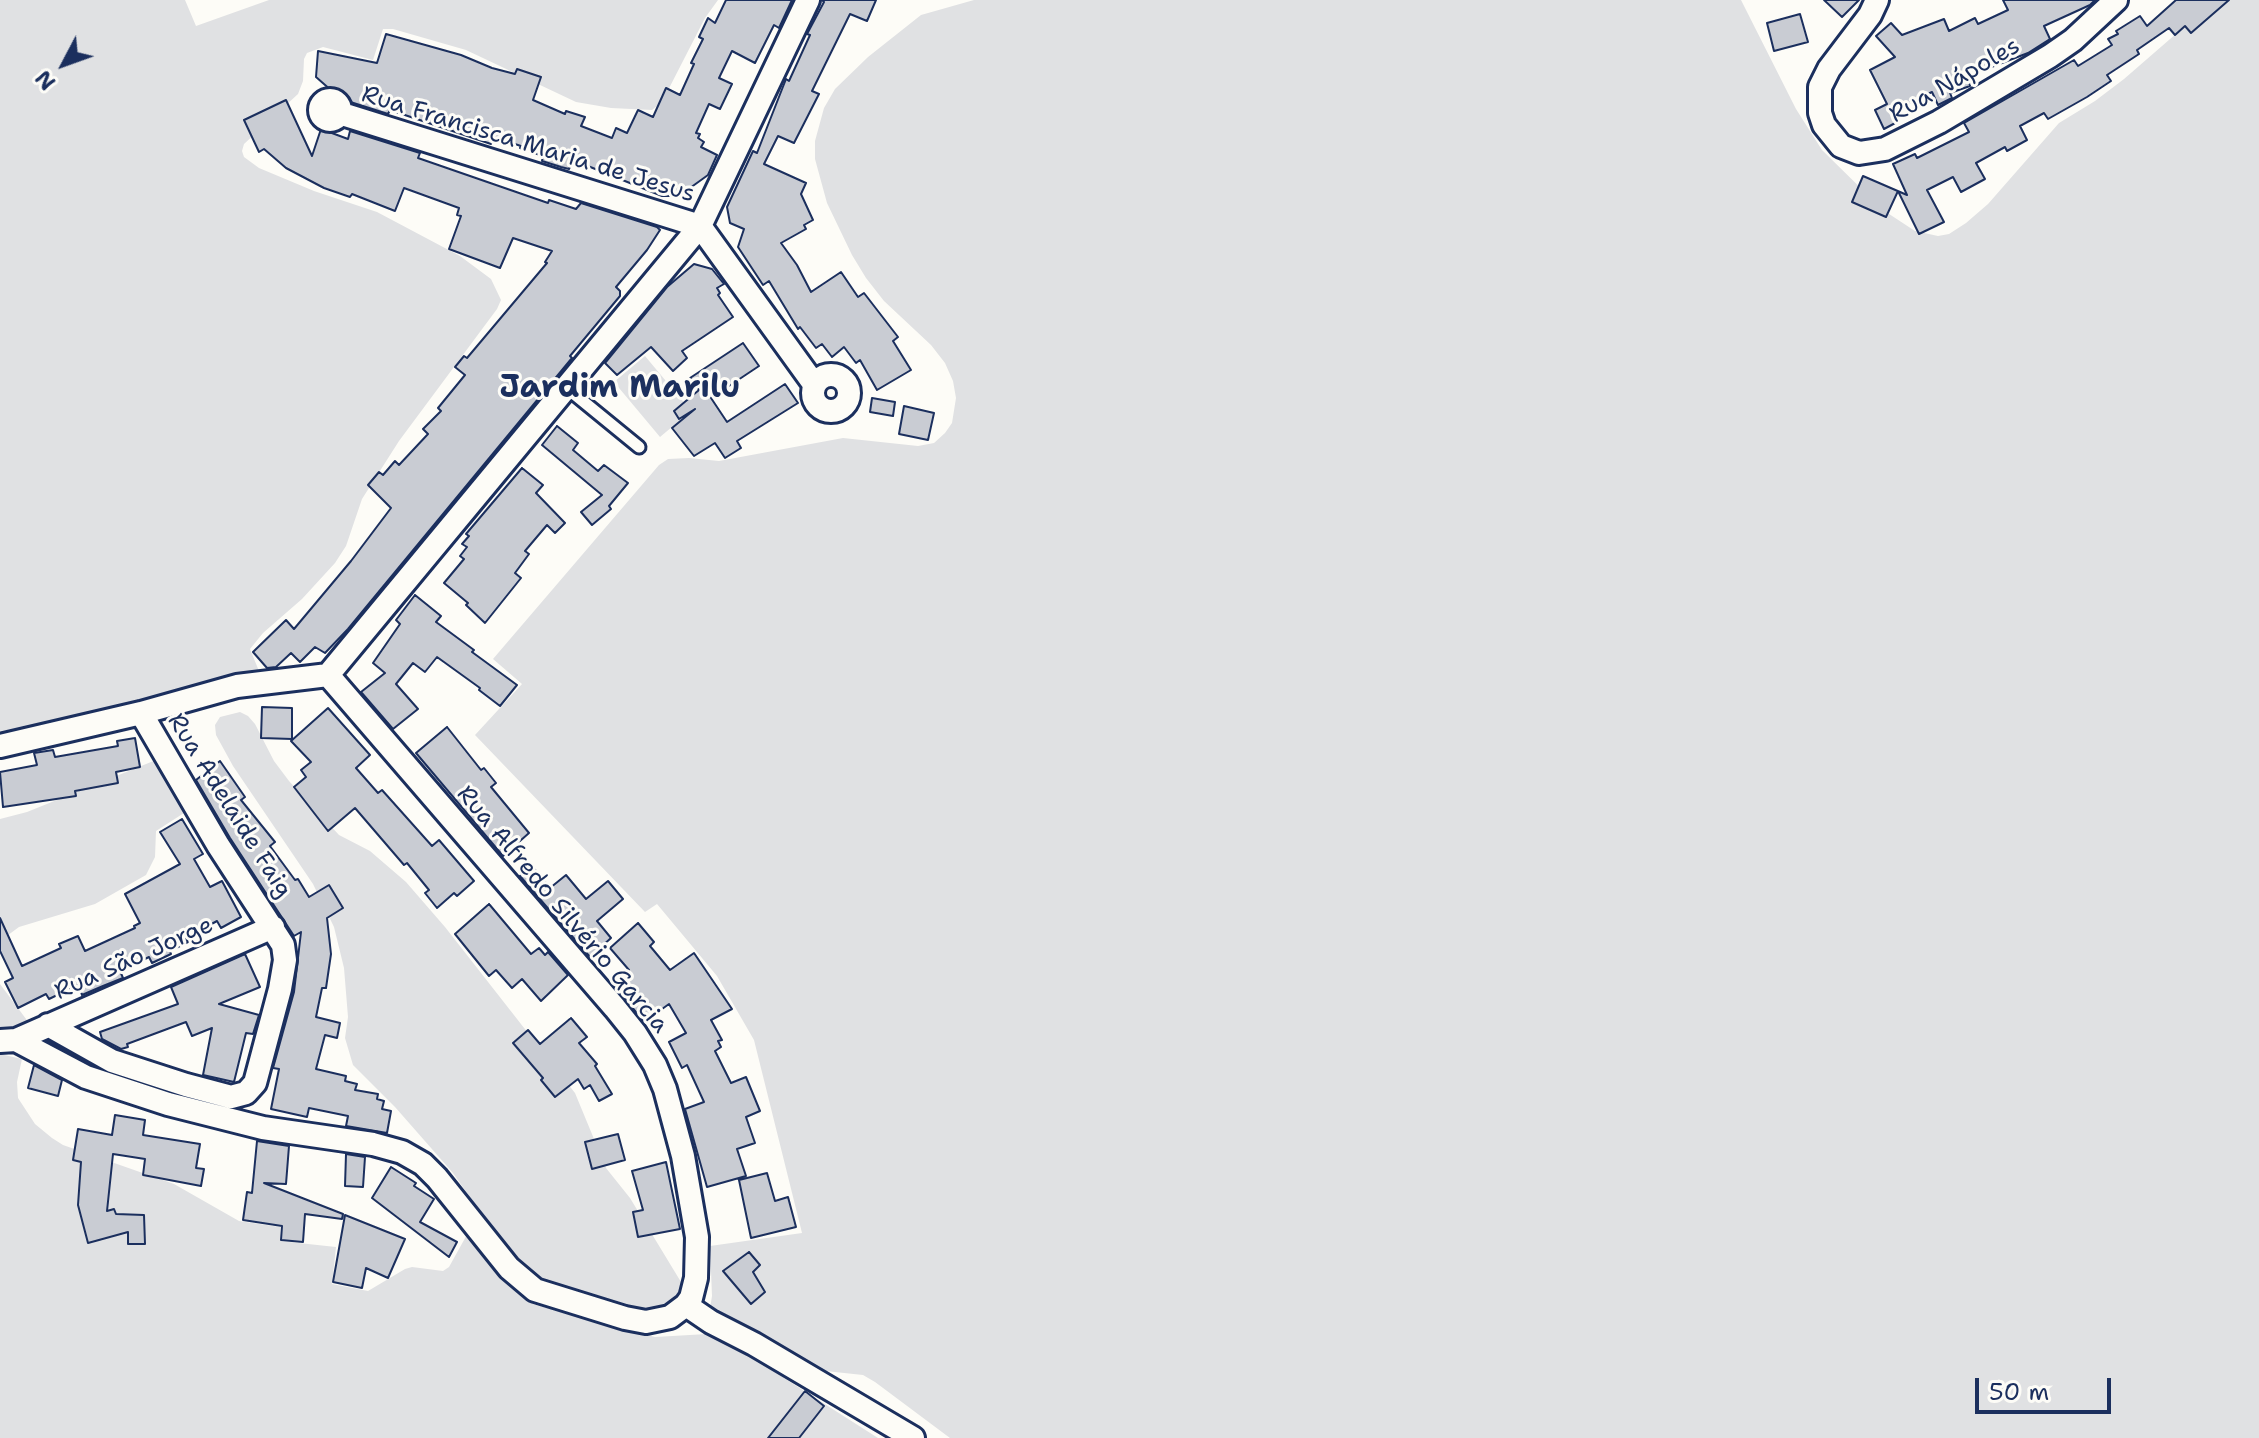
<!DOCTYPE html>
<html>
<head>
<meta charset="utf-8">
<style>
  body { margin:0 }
  #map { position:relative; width:2259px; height:1438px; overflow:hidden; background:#fdfcf7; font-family:"Shantell Sans",sans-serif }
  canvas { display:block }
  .north { position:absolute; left:24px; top:24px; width:80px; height:80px; -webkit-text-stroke:6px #fdfcf7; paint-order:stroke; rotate:229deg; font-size:22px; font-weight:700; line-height:32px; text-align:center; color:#1b2f5e }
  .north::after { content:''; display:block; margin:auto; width:28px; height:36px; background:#1b2f5e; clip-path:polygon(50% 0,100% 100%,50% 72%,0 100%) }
  .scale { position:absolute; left:1975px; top:1378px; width:136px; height:36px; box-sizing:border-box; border:4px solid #1b2f5e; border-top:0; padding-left:10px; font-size:24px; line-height:28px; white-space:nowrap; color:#1b2f5e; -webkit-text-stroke:6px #fdfcf7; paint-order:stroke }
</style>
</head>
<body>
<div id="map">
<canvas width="2259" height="1438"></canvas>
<div class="north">N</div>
<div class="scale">50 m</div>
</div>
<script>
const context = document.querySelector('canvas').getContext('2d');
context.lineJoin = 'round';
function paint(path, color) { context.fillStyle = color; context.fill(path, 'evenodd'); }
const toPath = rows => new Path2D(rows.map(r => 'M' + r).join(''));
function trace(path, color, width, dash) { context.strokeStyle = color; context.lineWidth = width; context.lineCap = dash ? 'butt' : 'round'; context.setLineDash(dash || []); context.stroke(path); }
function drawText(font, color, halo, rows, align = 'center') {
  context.font = font + ' "Shantell Sans",sans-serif'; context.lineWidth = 6; context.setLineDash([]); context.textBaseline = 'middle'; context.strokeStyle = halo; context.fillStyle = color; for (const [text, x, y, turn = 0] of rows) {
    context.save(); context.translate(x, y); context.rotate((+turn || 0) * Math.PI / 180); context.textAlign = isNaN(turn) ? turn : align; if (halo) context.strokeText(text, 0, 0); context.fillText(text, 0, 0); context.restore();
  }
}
paint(toPath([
  [0,0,185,0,196,26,269,0,718,0,705,18,662,102,652,110,611,108,576,102,466,50,393,29,383,29,373,60,323,47,307,53,304,59,303,81,298,94,244,144,242,151,244,157,259,168,314,191,377,212,460,256,491,279,501,300,497,309,399,441,362,499,346,546,335,563,302,599,263,633,250,649,261,676,67,722,0,731],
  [974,0,1741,0,1796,109,1822,150,1883,210,1915,231,1938,236,1949,234,1966,223,1988,204,2059,123,2095,101,2124,79,2215,0,2259,0,2259,1438,950,1438,875,1382,863,1375,816,1370,709,1315,712,1296,710,1246,802,1233,754,1040,717,976,657,904,645,912,475,735,522,684,493,659,659,465,668,459,689,458,719,461,843,438,918,446,934,443,945,433,952,423,956,398,953,381,945,363,931,345,884,301,866,278,852,255,827,203,815,159,815,141,824,108,835,89,868,57,921,15],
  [645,356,691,411,660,437,614,382],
  [240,712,248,716,255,724,274,761,289,781,339,835,370,851,406,882,445,927,575,1093,606,1168,630,1198,681,1282,681,1290,669,1304,658,1310,647,1311,635,1309,588,1296,535,1275,524,1267,497,1236,453,1173,395,1107,353,1065,345,1038,348,1017,344,968,334,927,313,884,233,766,216,735,215,725,220,717],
  [156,760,184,813,156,831,155,857,146,875,95,904,19,927,0,941,0,819,27,812],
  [0,984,29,1023,0,1036],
  [0,1054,22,1059,17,1082,18,1098,35,1124,52,1138,63,1145,174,1184,239,1221,280,1227,280,1241,336,1247,332,1284,368,1291,405,1269,412,1267,443,1271,449,1267,469,1231,514,1288,533,1304,655,1337,707,1334,751,1357,878,1438,0,1438]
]), '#e0e1e3');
const building = toPath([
  [726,0,792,0,779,28,774,25,755,63,732,51,719,78,732,84,720,109,709,104,696,133,700,134,698,138,704,142,701,147,717,155,708,175,690,188,671,196,662,196,573,160,569,169,561,167,542,161,543,156,520,148,521,146,493,137,491,144,390,110,388,114,341,99,316,77,318,51,377,63,386,34,461,55,492,68,515,74,517,69,541,77,533,100,565,114,566,111,585,117,581,126,612,138,616,128,627,133,638,110,653,117,666,88,680,95,694,64,691,63,703,39,699,37,708,18,715,23,726,0],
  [822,0,876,0,867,21,850,14,812,91,819,94,794,143,778,136,764,164,806,183,801,194,813,220,804,225,806,229,781,243,797,265,811,292,841,272,858,297,864,293,898,337,893,341,911,370,877,390,860,360,856,363,844,347,832,357,822,344,816,348,800,327,798,329,769,281,763,285,738,247,744,229,730,223,727,207,753,151,757,153,786,79,789,81,810,35,807,34,824,2,822,0],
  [1824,0,1859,0,1842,17,1824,0],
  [2003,0,2095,0,2090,5,2044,26,2050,39,2028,53,1968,76,1970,86,1950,93,1952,98,1938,105,1932,92,1893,110,1899,121,1884,129,1875,110,1887,104,1870,70,1895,57,1876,36,1891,23,1902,35,1944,19,1949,31,1975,18,1978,24,2008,10,2003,0],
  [2176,0,2229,0,2191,33,2185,26,2175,35,2169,28,2137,50,2139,54,2107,75,2111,81,2087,97,2048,119,2044,113,2020,126,2027,140,2007,151,2005,147,1976,163,1985,179,1961,192,1953,177,1927,190,1944,222,1919,234,1898,191,1886,217,1852,202,1863,176,1907,195,1893,164,1915,154,1917,158,1969,132,1964,123,2074,60,2078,66,2112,45,2108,39,2118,34,2116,31,2140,16,2147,26,2176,0],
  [1800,14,1808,42,1774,51,1767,23,1800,14],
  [286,100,312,156,321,129,348,139,350,131,420,153,418,158,548,203,549,200,576,209,581,203,657,227,660,230,647,250,616,287,620,291,620,296,570,356,572,358,348,629,325,653,315,647,300,662,291,653,276,667,267,668,253,652,286,620,294,629,351,561,391,508,368,485,379,472,383,475,395,461,399,465,428,434,423,429,441,411,438,408,465,375,455,367,464,356,467,358,547,263,545,262,552,251,513,238,500,268,449,249,461,216,457,215,459,208,404,188,395,211,352,194,350,197,324,188,286,168,264,149,259,152,244,120,286,100],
  [694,264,712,269,724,284,717,288,720,293,718,295,733,317,682,351,687,358,673,371,651,347,617,375,605,363,667,287,694,264],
  [743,343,759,366,711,398,727,422,785,384,798,403,737,441,741,448,725,458,715,443,694,456,672,428,695,409,679,419,674,411,699,390,690,378,743,343],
  [872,398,895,402,893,416,870,412,872,398],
  [904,406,934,413,928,440,899,434,904,406],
  [557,426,578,443,573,450,598,471,604,465,628,483,609,506,611,509,592,525,581,512,602,495,542,445,557,426],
  [522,468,543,485,536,493,565,523,555,533,547,525,525,551,529,554,515,573,521,578,485,623,466,605,468,603,444,583,464,559,460,556,467,547,462,544,469,536,466,534,522,468],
  [415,595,441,616,436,622,474,650,472,652,517,685,500,706,479,690,480,688,437,657,425,672,413,663,396,684,418,709,393,729,361,692,385,673,373,663,400,624,396,620,415,595],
  [262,707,292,708,292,739,261,738,262,707],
  [328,708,370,755,356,768,378,793,382,790,432,846,439,840,474,881,457,896,454,893,437,908,425,893,429,890,407,863,404,865,355,808,328,831,294,787,306,777,301,770,311,762,291,741,328,708],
  [447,727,481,770,484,768,496,783,491,787,529,833,503,856,416,753,447,727],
  [135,738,140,767,116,772,118,783,75,791,76,796,3,807,0,772,37,765,34,753,53,750,55,757,118,746,117,741,135,738],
  [220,761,245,797,241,800,275,842,270,846,295,880,298,879,309,897,329,885,343,908,327,918,331,954,326,988,322,988,316,1017,340,1023,337,1038,325,1035,316,1069,346,1076,345,1081,357,1084,355,1090,378,1094,377,1099,384,1101,382,1109,391,1111,387,1133,346,1126,348,1116,309,1108,307,1117,271,1109,279,1069,273,1068,294,992,301,932,294,936,230,838,196,780,220,761],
  [182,819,203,854,194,859,210,887,222,881,241,917,221,928,217,921,186,938,188,942,170,951,171,954,152,963,149,957,120,971,123,978,103,986,82,995,78,985,49,999,46,994,18,1008,5,982,13,978,0,951,0,918,22,966,61,948,59,944,78,936,85,951,135,928,134,926,140,923,125,894,180,864,160,832,182,819],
  [531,865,550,888,566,875,586,899,608,881,623,899,597,921,611,938,590,957,520,876,531,865],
  [489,904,531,954,539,948,545,955,548,952,568,975,541,1001,522,979,512,988,496,970,489,976,455,934,489,904],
  [638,923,654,942,650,946,670,970,694,953,732,1009,711,1020,722,1040,718,1041,721,1047,715,1051,731,1083,746,1077,760,1111,746,1117,755,1143,737,1149,746,1176,707,1187,685,1109,704,1102,687,1065,682,1068,669,1042,686,1033,669,1004,644,1022,613,984,629,970,610,948,638,923],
  [245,954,260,987,219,1004,259,1015,253,1034,246,1033,234,1082,203,1075,212,1028,192,1036,186,1022,127,1044,128,1047,121,1049,102,1039,100,1032,178,1004,171,987,245,954],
  [571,1018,587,1037,579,1043,597,1064,595,1066,612,1094,599,1101,590,1085,584,1089,578,1079,555,1097,541,1080,543,1078,513,1043,528,1030,540,1044,571,1018],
  [34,1065,62,1080,58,1096,28,1088,34,1065],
  [115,1115,145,1120,143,1135,200,1144,196,1168,204,1169,201,1186,143,1175,145,1159,113,1154,107,1211,114,1209,116,1214,144,1215,145,1244,128,1244,128,1232,88,1243,78,1205,81,1162,73,1160,78,1129,112,1135,115,1115],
  [618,1134,625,1160,592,1169,585,1142,618,1134],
  [257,1141,289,1146,286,1184,264,1183,343,1214,342,1219,305,1214,303,1242,281,1240,282,1226,243,1220,247,1192,252,1193,257,1141],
  [346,1154,365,1157,363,1187,345,1186,346,1154],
  [666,1162,680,1229,638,1237,633,1212,643,1210,632,1171,666,1162],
  [391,1167,416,1183,414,1186,434,1199,420,1222,457,1242,449,1257,372,1198,391,1167],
  [767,1173,775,1201,788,1197,796,1227,751,1238,739,1180,767,1173],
  [345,1215,405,1239,388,1278,366,1268,362,1288,333,1282,345,1215],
  [749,1252,760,1265,753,1272,765,1292,751,1304,723,1271,749,1252],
  [805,1391,824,1406,799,1438,768,1438,805,1391]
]);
paint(building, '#c9ccd3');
trace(building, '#1b2f5e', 2);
const lane = toPath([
  [568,389,639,447]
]);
const street = toPath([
  [1877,0,1870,15,1829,69,1820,87,1820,113,1824,125,1841,146,1859,153,1885,149,1939,122,2050,56,2073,40,2116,0],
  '320 110a10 10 0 1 1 20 0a10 10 0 1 1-20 0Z',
  [339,113,700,226],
  [700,226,814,384],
  '813 393a18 18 0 1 1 36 0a18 18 0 1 1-36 0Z',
  [0,746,141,713,237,686,328,675,700,226,808,0],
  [48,1025,112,1061,186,1085,231,1097,246,1093,255,1083,280,989,285,960,283,945,218,845,141,713],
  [16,1040,273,927],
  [0,1041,16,1040,86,1077,168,1104,263,1128,373,1144,402,1152,423,1164,437,1178,509,1268,535,1290,625,1318,646,1322,670,1317,686,1305,691,1298,696,1278,697,1237,683,1156,665,1089,655,1065,635,1033,615,1008,328,675],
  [686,1305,711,1322,754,1344,913,1438]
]);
trace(lane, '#1b2f5e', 17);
trace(street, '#1b2f5e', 28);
trace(lane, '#fdfcf7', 11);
trace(street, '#fdfcf7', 22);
drawText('24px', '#1b2f5e', '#fdfcf7', [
  ["Rua Nápoles",1955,81,-30],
  ["Rua Francisca Maria de Jesus",528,145,17],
  ["Rua Adelaide Faig",229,806,58],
  ["Rua Alfredo Silvério Garcia",562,910,50],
  ["Rua São Jorge",134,959,-24]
]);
drawText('bold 32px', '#1b2f5e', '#fdfcf7', [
  ["Jardim Marilu",620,389]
]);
</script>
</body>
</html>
